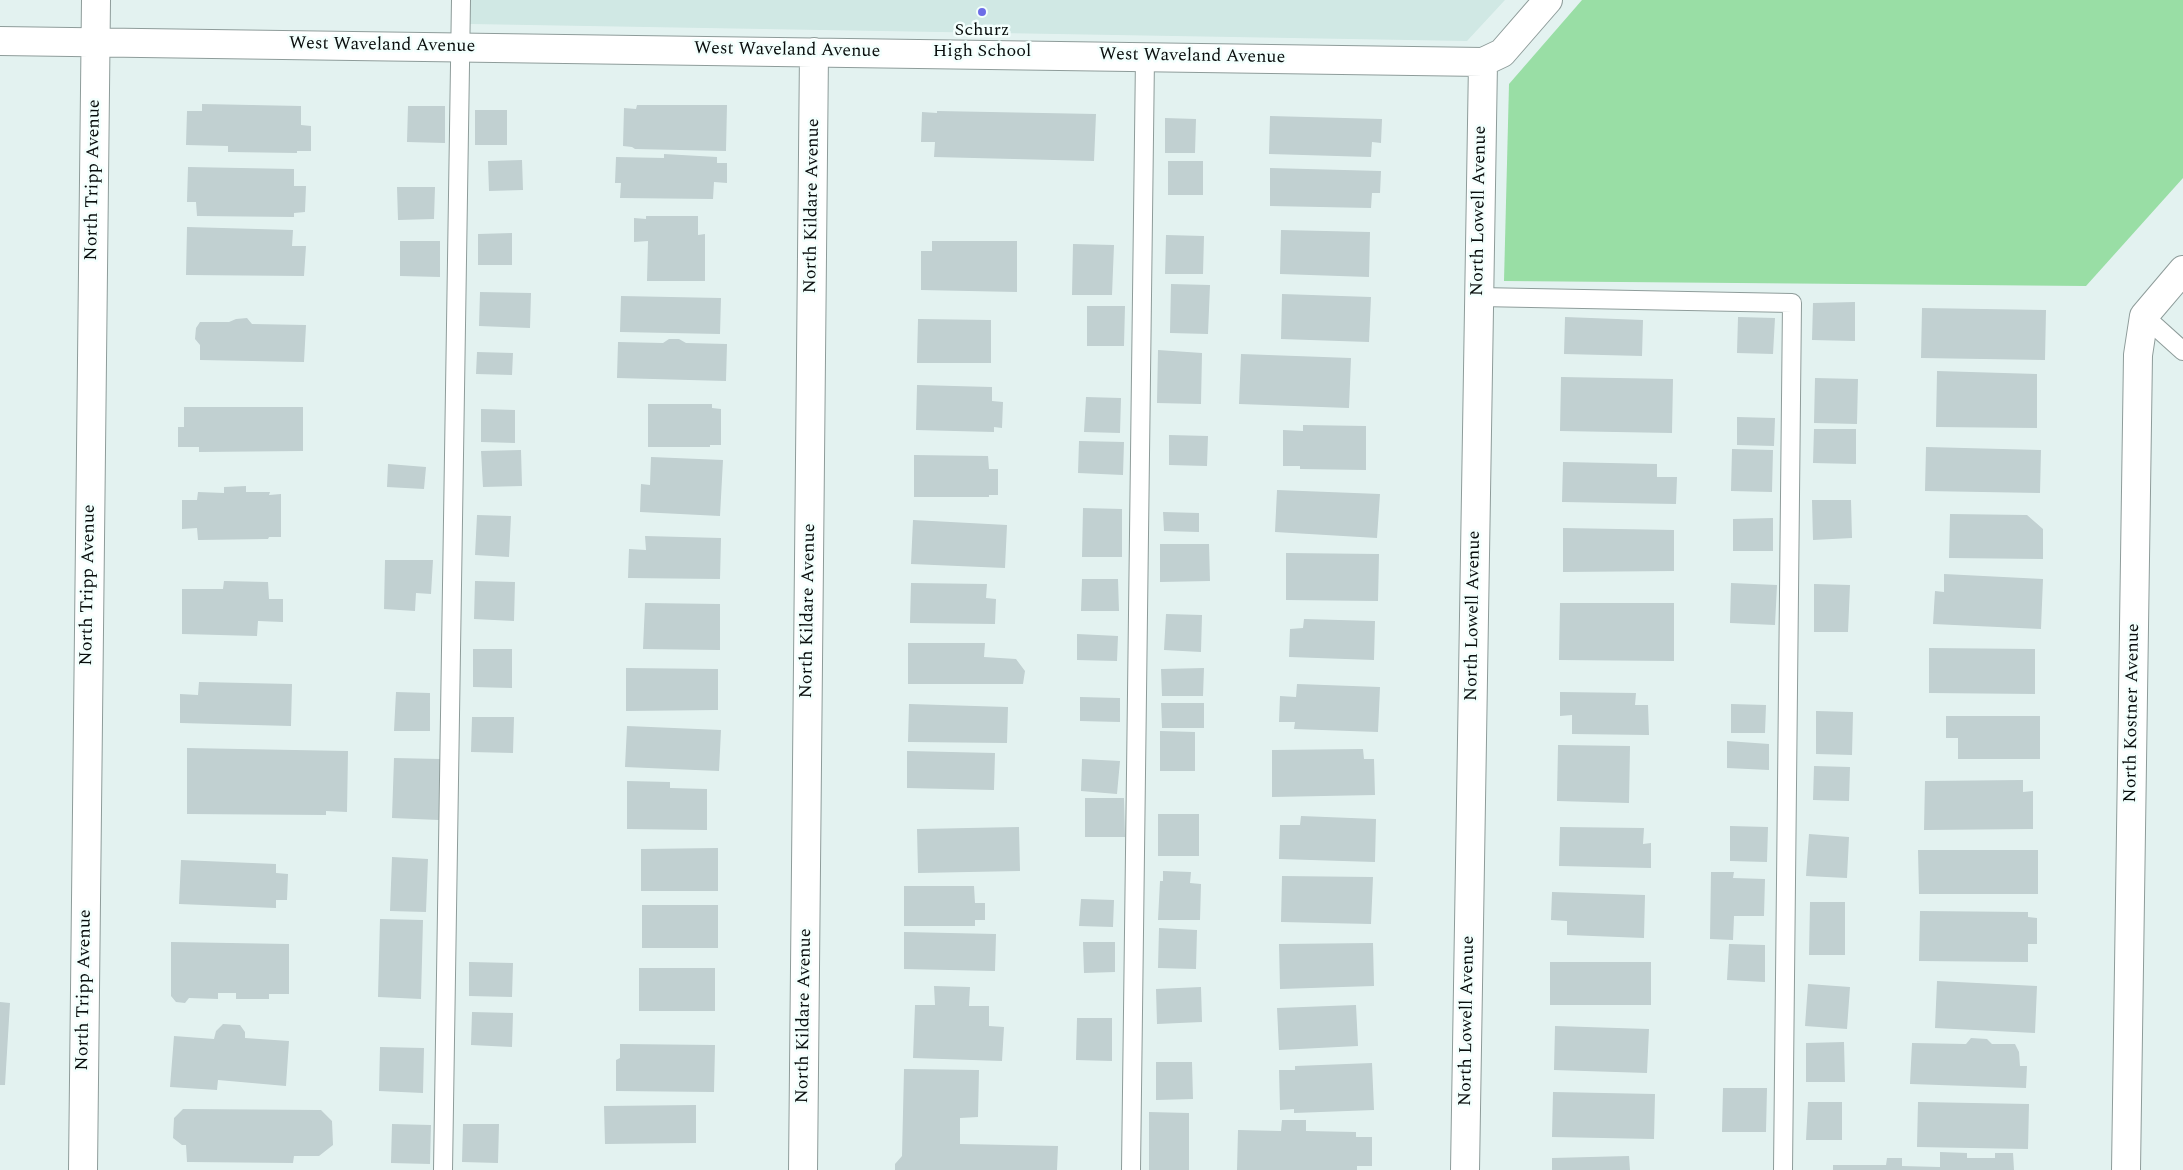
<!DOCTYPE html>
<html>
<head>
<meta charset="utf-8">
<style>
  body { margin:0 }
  canvas { display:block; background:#e3f2f0 }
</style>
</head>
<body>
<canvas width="2183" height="1170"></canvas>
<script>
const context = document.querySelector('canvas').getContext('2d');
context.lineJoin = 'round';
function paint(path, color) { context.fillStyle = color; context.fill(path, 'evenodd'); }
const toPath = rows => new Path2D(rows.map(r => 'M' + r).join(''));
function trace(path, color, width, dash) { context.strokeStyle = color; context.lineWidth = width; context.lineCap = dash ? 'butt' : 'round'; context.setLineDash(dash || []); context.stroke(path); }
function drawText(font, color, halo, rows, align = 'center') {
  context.font = font + ' Spectral,serif'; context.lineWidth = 5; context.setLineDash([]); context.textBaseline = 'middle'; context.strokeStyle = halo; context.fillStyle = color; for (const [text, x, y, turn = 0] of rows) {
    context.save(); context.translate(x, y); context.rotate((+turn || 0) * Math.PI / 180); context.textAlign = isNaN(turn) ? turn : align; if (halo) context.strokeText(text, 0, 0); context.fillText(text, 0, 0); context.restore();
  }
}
paint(toPath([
  [470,0,1505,0,1467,41,470,24]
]), '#d0e8e4');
paint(toPath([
  [1582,0,2183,0,2183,178,2086,286,1504,281,1509,84]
]), '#99dea5');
paint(toPath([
  [202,104,301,106,301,125,311,126,311,151,297,151,297,153,228,152,228,146,186,145,187,111,202,111],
  [637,105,727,105,726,151,635,149,632,147,623,146,624,108,636,109],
  [408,106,445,106,445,143,407,142],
  [475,110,507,110,507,145,475,145],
  [937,111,1096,114,1094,161,934,157,935,142,921,142,922,112,937,113],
  [1270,116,1382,119,1381,143,1372,142,1371,157,1269,154],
  [1165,118,1196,119,1195,153,1165,153],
  [664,154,717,157,717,163,727,163,727,183,714,182,713,199,620,198,621,183,615,183,616,157,664,158],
  [522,160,523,190,489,191,488,161],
  [1168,161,1203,161,1203,195,1168,195],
  [188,167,294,169,294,186,306,186,305,212,294,213,294,217,197,216,196,202,187,202],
  [1270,168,1381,171,1380,193,1372,193,1371,208,1270,206],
  [397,187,435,187,434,219,398,220],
  [646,216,698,216,698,235,705,234,705,281,647,281,648,241,634,242,634,218,646,219],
  [187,227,293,230,292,246,306,246,304,276,186,275],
  [1281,230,1370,232,1369,277,1280,274],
  [512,233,512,265,478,265,478,234],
  [1166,235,1204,236,1203,274,1165,274],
  [400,241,440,241,440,277,400,276],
  [932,241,1017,241,1017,292,921,290,921,251,932,251],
  [1073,244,1114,245,1112,295,1072,295],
  [1171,284,1210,285,1208,334,1170,333],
  [480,292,531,293,530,328,479,326],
  [1282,294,1371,297,1369,342,1281,339],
  [621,296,721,298,720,334,620,332],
  [1855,302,1855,341,1812,340,1813,303],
  [1087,306,1125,306,1124,346,1087,346],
  [1922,308,2046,310,2045,360,1921,358],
  [1565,317,1643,320,1642,356,1564,354],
  [1738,317,1775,318,1773,354,1737,353],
  [247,318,252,324,306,325,304,362,200,360,200,345,195,339,196,328,200,322,229,322,236,319],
  [918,319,991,320,991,363,917,363],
  [669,339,679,339,686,343,727,344,726,381,617,378,618,342,663,343],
  [1158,350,1202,353,1201,404,1157,403],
  [477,352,513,353,512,375,476,374],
  [1241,354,1351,358,1349,408,1239,404],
  [1937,371,2037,374,2037,428,1936,427],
  [1561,377,1673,379,1672,433,1560,431],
  [1815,378,1858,379,1857,424,1814,423],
  [917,385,992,387,992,401,1003,402,1002,428,994,427,994,432,916,430],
  [1086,397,1121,398,1120,433,1084,432],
  [648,404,712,404,712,408,721,409,721,445,710,445,710,447,648,447],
  [184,407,303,407,303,451,199,452,199,447,178,447,178,427,184,427],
  [481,409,515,410,515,443,481,442],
  [1737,417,1775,418,1774,446,1737,445],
  [1303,425,1366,426,1366,470,1300,469,1300,466,1283,466,1283,430,1303,431],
  [1814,429,1856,429,1856,464,1813,463],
  [1169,435,1208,436,1207,466,1169,465],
  [1079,441,1124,442,1123,475,1078,473],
  [1926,447,2041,450,2040,493,1925,491],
  [1732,449,1773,450,1772,492,1731,491],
  [521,450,522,486,483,487,481,451],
  [914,455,988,456,989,469,998,469,998,495,989,495,989,497,914,497],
  [651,457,723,460,720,516,640,512,641,484,650,485],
  [1563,462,1657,464,1657,477,1677,477,1676,504,1562,502],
  [388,464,426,467,424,489,387,487],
  [246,486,246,492,270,492,269,495,281,494,281,537,269,537,268,539,198,540,197,528,182,529,182,500,197,500,198,492,224,493,224,487],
  [1277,490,1380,494,1377,538,1275,532],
  [1812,500,1851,500,1852,538,1813,540],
  [1083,508,1122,509,1122,557,1082,557],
  [1163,512,1199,513,1199,532,1164,531],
  [1950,514,2027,515,2043,529,2043,559,1949,558],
  [477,515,511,516,509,557,475,555],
  [1773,518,1773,551,1733,551,1733,519],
  [913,520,1007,525,1005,568,911,564],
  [1563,528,1674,530,1674,571,1563,572],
  [645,536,721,538,720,579,628,578,629,549,646,550],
  [1160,544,1209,544,1210,581,1160,582],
  [1286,553,1379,554,1378,601,1286,600],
  [385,560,433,560,431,594,416,593,415,611,384,609],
  [1944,574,2043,579,2041,629,1933,624,1935,591,1944,592],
  [1082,579,1118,579,1119,611,1081,611],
  [224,581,268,582,269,599,283,599,283,622,258,621,257,636,182,634,182,589,223,589],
  [475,581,515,582,514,621,474,619],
  [911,583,987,584,986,598,996,599,995,624,910,623],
  [1731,583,1777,585,1775,625,1730,623],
  [1814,584,1850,585,1848,632,1814,632],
  [645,603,720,604,720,650,643,649],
  [1560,603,1674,603,1674,661,1559,660],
  [1166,614,1202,615,1201,652,1164,650],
  [1304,619,1375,621,1374,660,1289,657,1290,629,1303,628],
  [1077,634,1118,636,1117,661,1077,660],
  [908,643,985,643,984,657,1016,659,1025,671,1023,684,908,684],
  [1929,648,2035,649,2035,694,1929,693],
  [473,649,512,649,512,688,473,687],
  [626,668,718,669,718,710,626,711],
  [1204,668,1203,696,1162,696,1161,669],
  [199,682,292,684,291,726,180,723,180,694,198,695],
  [1297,684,1380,687,1378,732,1294,729,1295,722,1279,722,1280,696,1296,697],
  [396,692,430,693,430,731,394,731],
  [1560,692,1636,693,1635,705,1648,705,1649,735,1572,734,1572,715,1560,716],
  [1080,697,1120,698,1120,722,1080,721],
  [1161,703,1204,703,1204,728,1162,728],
  [909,704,1008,707,1007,743,908,742],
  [1731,704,1766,705,1765,733,1731,733],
  [1816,711,1853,712,1852,755,1816,754],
  [1946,716,2040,716,2040,759,1958,759,1958,738,1946,738],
  [472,717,514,717,513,753,471,752],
  [627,726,721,730,719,771,625,767],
  [1160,731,1195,732,1195,771,1160,771],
  [1727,741,1769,744,1769,770,1727,768],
  [1558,745,1630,746,1629,803,1557,801],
  [187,748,348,751,347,812,326,811,326,815,187,814],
  [1363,749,1364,759,1374,759,1375,795,1272,797,1272,750],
  [907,751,995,753,994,790,907,788],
  [394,758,441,759,439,820,392,818],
  [1082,759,1120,761,1117,794,1081,791],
  [1814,766,1850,767,1849,801,1813,800],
  [2023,780,2023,792,2033,791,2033,829,1924,830,1925,781],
  [627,781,670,782,670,788,707,789,707,830,627,829],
  [1085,798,1124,798,1125,837,1085,837],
  [1158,814,1199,814,1199,856,1158,856],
  [1301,816,1376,819,1375,862,1279,859,1280,825,1300,825],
  [1730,826,1768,827,1767,862,1730,861],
  [1019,827,1020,871,918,873,917,829],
  [1560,827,1644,828,1643,844,1651,843,1651,868,1559,866],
  [1809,834,1849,837,1847,878,1806,876],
  [718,848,718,891,641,891,641,849],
  [1918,850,2038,850,2038,894,1919,894],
  [392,857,428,859,426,912,390,911],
  [181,860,276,864,276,873,288,874,287,900,276,900,276,908,179,904],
  [1163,871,1191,872,1190,883,1201,884,1200,920,1158,920,1160,881,1163,881],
  [1711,872,1734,872,1733,878,1765,879,1764,916,1734,916,1733,940,1710,939],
  [1282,876,1373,877,1371,924,1281,922],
  [904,886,974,886,975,903,985,903,985,920,975,920,975,926,904,926],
  [1552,892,1645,895,1644,938,1567,935,1567,921,1551,920],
  [1081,899,1114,900,1113,927,1079,926],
  [1810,902,1845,902,1845,955,1809,955],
  [642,905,718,905,718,948,642,948],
  [1920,911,2028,912,2028,917,2037,918,2037,944,2028,944,2028,962,1919,961],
  [380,919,423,920,421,999,378,997],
  [1159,928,1197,930,1196,969,1158,968],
  [904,932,996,934,995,971,904,969],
  [171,942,289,944,289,994,269,994,269,999,236,999,236,993,218,993,218,999,189,998,185,1003,176,1002,171,996],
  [1083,942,1115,942,1115,972,1084,973],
  [1373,943,1374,986,1280,989,1279,944],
  [1729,944,1765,945,1765,982,1727,980],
  [469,962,513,963,512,997,469,996],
  [1550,962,1651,962,1651,1005,1550,1005],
  [639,968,715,968,715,1011,639,1011],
  [1937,981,2037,986,2035,1033,1935,1028],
  [1808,984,1850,987,1847,1029,1805,1026],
  [934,986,970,987,969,1006,989,1006,989,1026,1004,1027,1002,1061,913,1058,915,1005,935,1005],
  [1201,987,1202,1022,1157,1024,1156,989],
  [0,1002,10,1003,5,1085,0,1085],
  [1356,1005,1358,1046,1279,1050,1277,1008],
  [472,1012,513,1013,512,1047,471,1045],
  [1077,1018,1112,1018,1112,1061,1076,1060],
  [223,1024,240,1025,245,1032,245,1038,289,1041,286,1086,218,1080,217,1090,170,1087,174,1036,214,1039,216,1031],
  [1555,1026,1649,1029,1647,1073,1554,1070],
  [1971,1038,1987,1039,1992,1044,2015,1044,2019,1052,2020,1066,2027,1066,2026,1088,1910,1084,1912,1043,1966,1044],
  [1844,1042,1845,1082,1806,1082,1806,1043],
  [620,1044,715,1045,714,1092,616,1091,616,1060,620,1058],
  [380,1047,424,1048,423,1093,379,1091],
  [1156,1062,1192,1062,1193,1099,1156,1100],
  [1372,1063,1374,1110,1294,1113,1294,1109,1280,1110,1279,1070,1295,1070,1295,1066],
  [904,1069,979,1070,978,1117,960,1118,960,1144,1058,1146,1057,1170,895,1170,895,1164,902,1156],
  [1723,1088,1767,1088,1766,1132,1722,1132],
  [1553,1092,1655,1094,1654,1139,1552,1137],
  [1808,1102,1842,1102,1842,1140,1806,1140],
  [1918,1102,2029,1104,2028,1149,1917,1147],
  [696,1105,696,1143,605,1144,604,1106],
  [183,1109,321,1110,332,1121,333,1145,319,1156,294,1156,293,1163,187,1162,186,1145,182,1145,173,1138,174,1118],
  [1149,1112,1189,1113,1189,1170,1149,1170],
  [1282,1120,1306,1120,1306,1131,1356,1132,1356,1137,1372,1137,1372,1166,1357,1166,1357,1170,1237,1170,1238,1130,1281,1131],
  [392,1124,431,1125,430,1164,391,1163],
  [463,1124,499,1124,498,1163,462,1162],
  [1940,1152,1967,1153,1967,1158,1995,1158,1995,1153,2013,1153,2014,1170,1833,1170,1833,1165,1886,1165,1887,1158,1902,1158,1902,1166,1940,1167],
  [1629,1156,1630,1170,1552,1170,1552,1158]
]), '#c1d0d1');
const lane = toPath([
  [1479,297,1792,303,1783,1170],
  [2144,316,2183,351],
  [443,1170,461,0],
  [1131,1170,1145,57]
]);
const street = toPath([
  [0,41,1483,62,1502,53,1548,0],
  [83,1170,96,0],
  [803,1170,814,52],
  [1465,1170,1483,62],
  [2126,1170,2138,355,2144,316,2183,270]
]);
trace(lane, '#8e9c9a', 20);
trace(street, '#8e9c9a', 30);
trace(lane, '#fff', 18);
trace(street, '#fff', 28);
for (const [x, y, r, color] of [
  [982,12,5,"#6d6de7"]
]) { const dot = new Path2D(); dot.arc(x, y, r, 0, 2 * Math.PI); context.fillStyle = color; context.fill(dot); trace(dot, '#f3fffd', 2); }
drawText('18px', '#090e0d', '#f3fffd', [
  ["Schurz",982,31],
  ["High School",982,52]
]);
drawText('18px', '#090e0d', '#f3fffd', [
  ["West Waveland Avenue",382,46,1],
  ["West Waveland Avenue",787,51,1],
  ["West Waveland Avenue",1192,57,1],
  ["North Tripp Avenue",94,180,-89],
  ["North Kildare Avenue",813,206,-89],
  ["North Lowell Avenue",1480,211,-89],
  ["North Tripp Avenue",89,585,-89],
  ["North Kildare Avenue",809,611,-89],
  ["North Lowell Avenue",1474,616,-89],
  ["North Kostner Avenue",2133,713,-89],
  ["North Tripp Avenue",85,990,-89],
  ["North Kildare Avenue",805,1016,-89],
  ["North Lowell Avenue",1468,1021,-89]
]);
</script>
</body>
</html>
